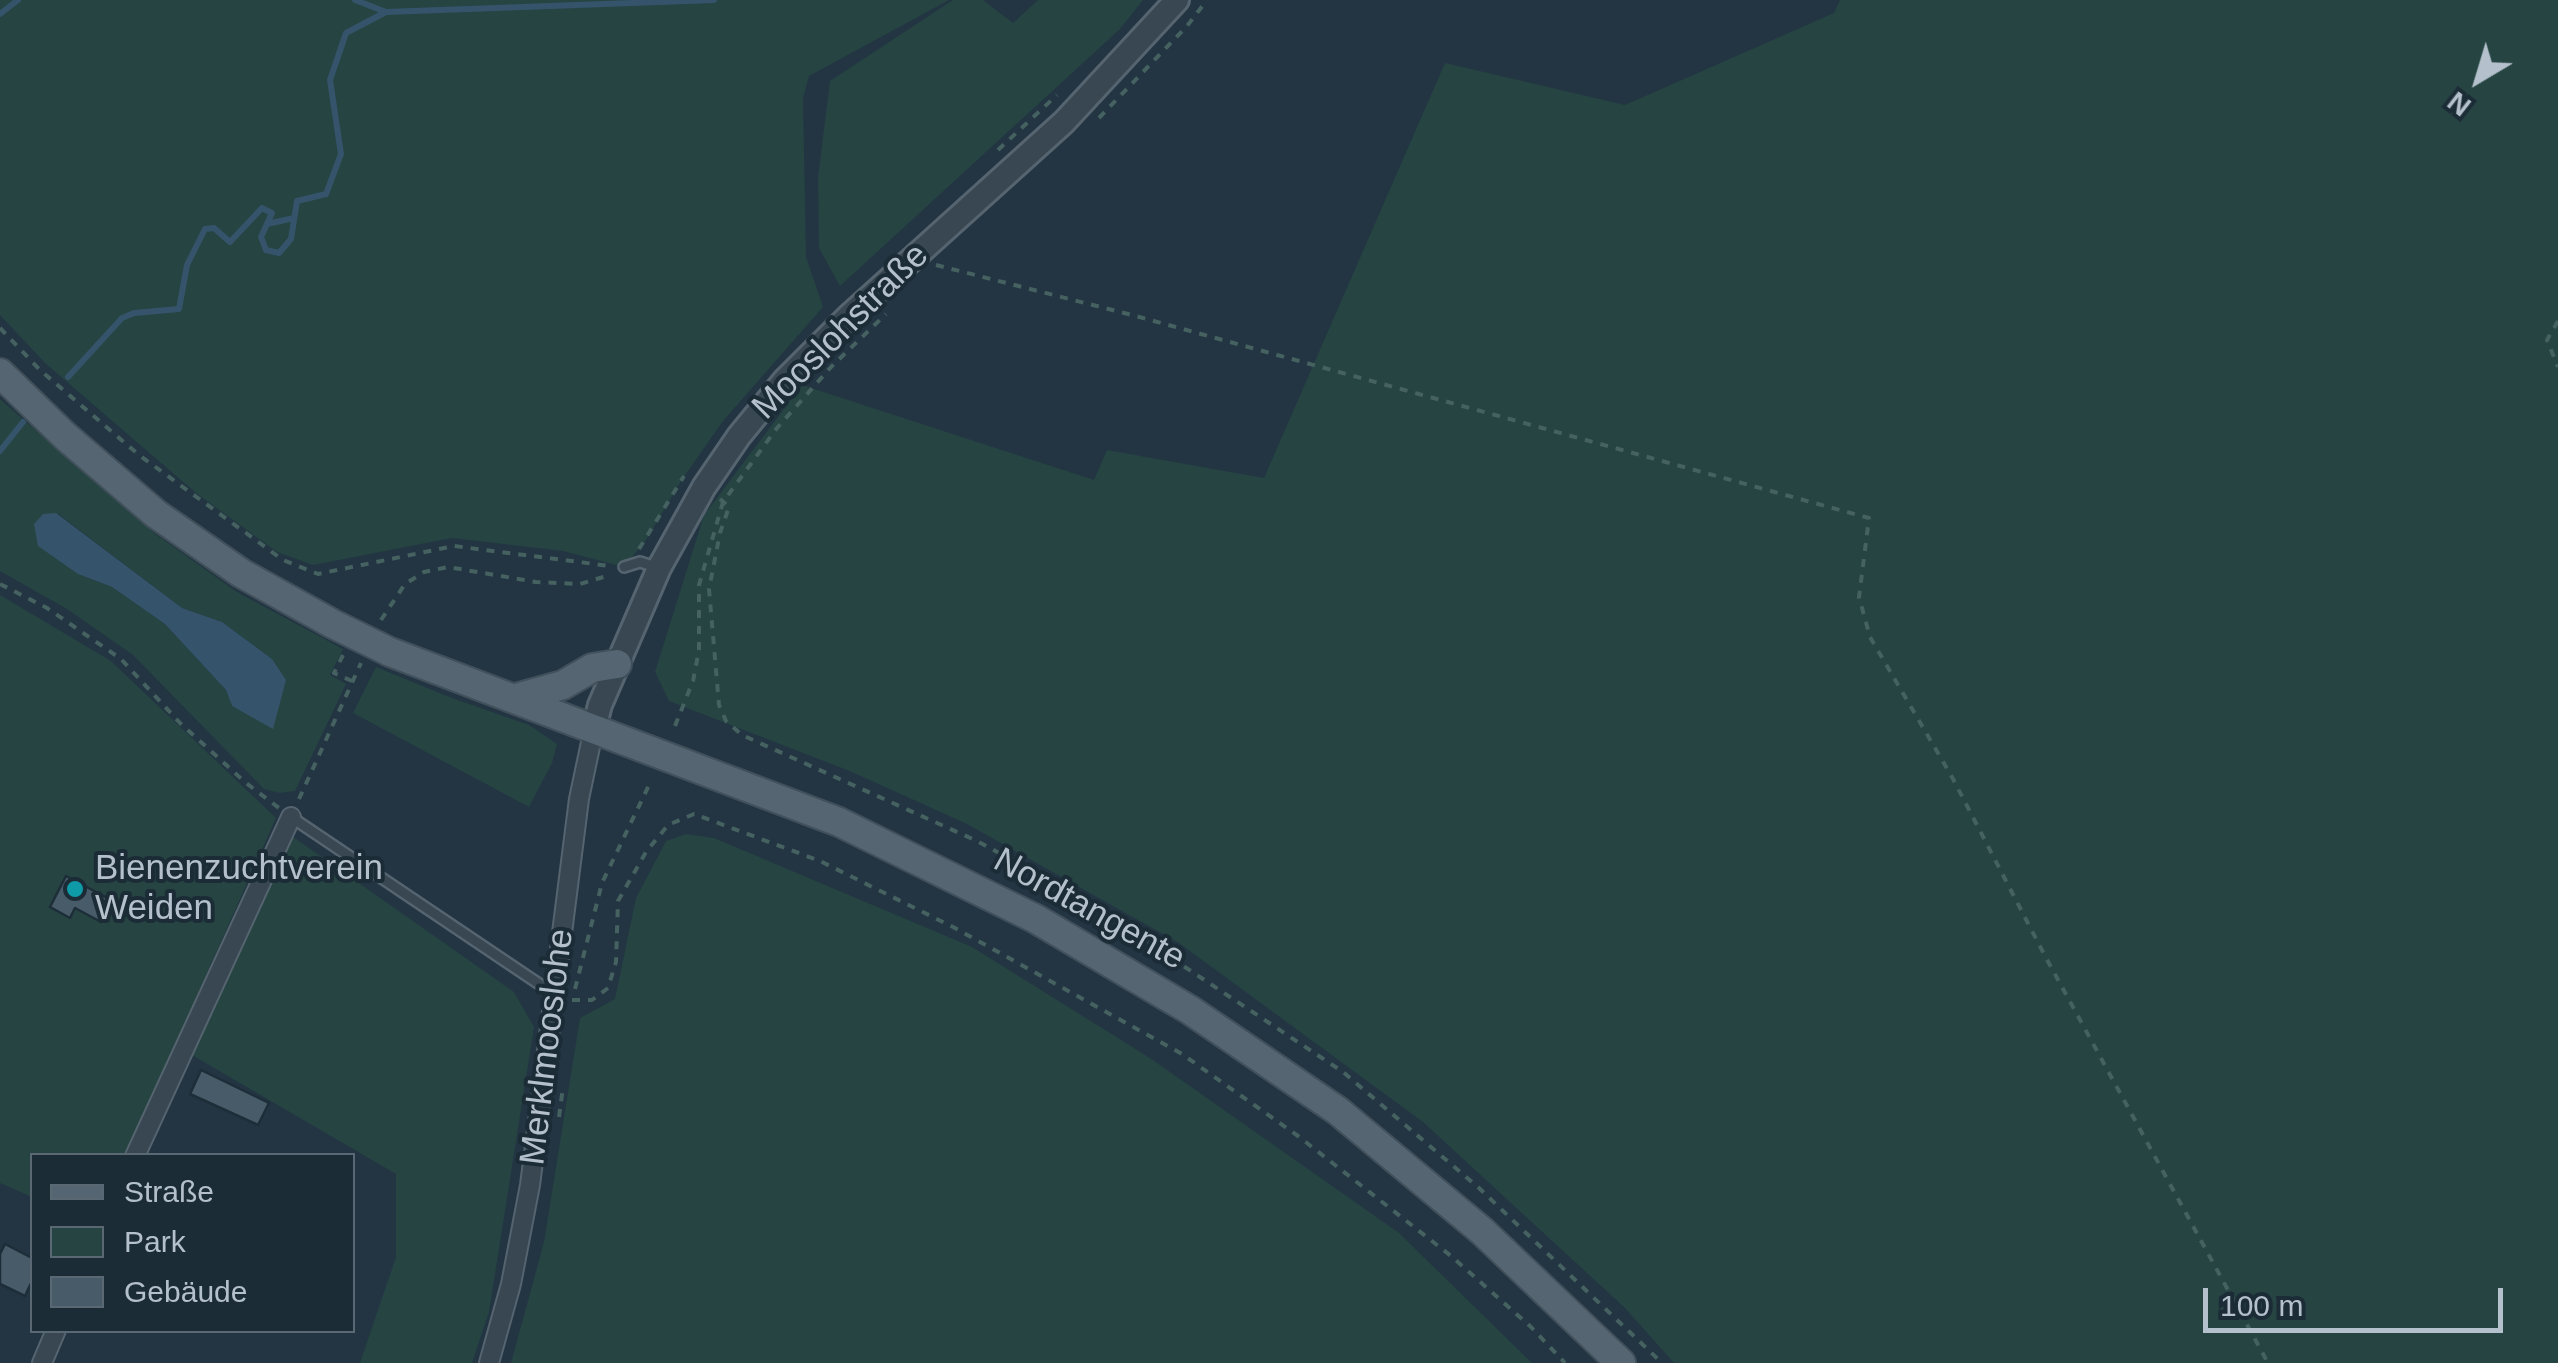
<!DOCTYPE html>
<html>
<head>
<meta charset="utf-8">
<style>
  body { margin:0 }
  #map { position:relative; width:2558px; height:1363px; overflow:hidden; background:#233543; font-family:Helvetica,sans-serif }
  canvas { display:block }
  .legend { position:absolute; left:30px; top:1153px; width:325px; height:180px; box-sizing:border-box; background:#1c2c37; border:2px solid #596873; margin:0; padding:12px 18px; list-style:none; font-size:30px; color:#b4c1cc }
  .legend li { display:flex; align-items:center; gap:20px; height:50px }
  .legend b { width:50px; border:2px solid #596873 }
  .north { position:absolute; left:2428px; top:30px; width:100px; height:100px; -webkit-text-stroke:8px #1c2c37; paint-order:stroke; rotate:218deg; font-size:28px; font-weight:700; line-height:40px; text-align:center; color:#b4c1cc }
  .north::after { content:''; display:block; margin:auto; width:35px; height:45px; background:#b4c1cc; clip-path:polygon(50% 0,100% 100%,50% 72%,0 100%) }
  .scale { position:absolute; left:2203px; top:1288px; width:300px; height:45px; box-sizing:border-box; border:5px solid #b4c1cc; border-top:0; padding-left:12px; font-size:30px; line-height:35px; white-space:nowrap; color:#b4c1cc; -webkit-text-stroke:8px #1c2c37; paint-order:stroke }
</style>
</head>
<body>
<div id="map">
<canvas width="2558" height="1363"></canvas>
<ul class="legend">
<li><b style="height:12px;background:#556672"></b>Straße</li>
<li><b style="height:28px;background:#254442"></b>Park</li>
<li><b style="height:28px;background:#475b69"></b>Gebäude</li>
</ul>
<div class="north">N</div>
<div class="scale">100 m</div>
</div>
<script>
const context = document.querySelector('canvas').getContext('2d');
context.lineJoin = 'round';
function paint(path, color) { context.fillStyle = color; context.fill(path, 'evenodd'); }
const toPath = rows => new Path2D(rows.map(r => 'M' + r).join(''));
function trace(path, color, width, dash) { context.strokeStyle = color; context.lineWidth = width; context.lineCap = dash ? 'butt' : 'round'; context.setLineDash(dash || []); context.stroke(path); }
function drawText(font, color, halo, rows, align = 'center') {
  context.font = font + ' Helvetica,sans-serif'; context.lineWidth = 8; context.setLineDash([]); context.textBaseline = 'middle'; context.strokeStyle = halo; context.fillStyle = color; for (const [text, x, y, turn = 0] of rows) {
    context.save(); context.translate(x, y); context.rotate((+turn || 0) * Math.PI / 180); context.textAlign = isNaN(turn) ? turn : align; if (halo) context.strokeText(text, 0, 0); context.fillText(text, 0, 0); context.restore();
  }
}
paint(toPath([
  [0,0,949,0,809,76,803,98,806,257,823,307,723,421,681,481,646,540,624,567,563,551,452,538,313,565,277,552,196,493,45,363,0,315],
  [953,0,983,0,1013,23,1038,0,1143,0,1120,29,840,286,819,248,818,177,830,81],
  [1840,0,2558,0,2558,1363,1674,1363,1625,1308,1423,1122,1179,943,967,824,852,772,669,701,655,672,704,515,802,385,1094,480,1107,450,1264,478,1445,63,1625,105,1834,13],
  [0,399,154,533,237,592,343,649,330,675,346,684,295,791,280,793,264,789,133,655,67,609,0,571],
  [57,513,182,608,222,622,272,659,247,713,232,706,226,690,165,624,112,587,78,574],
  [0,595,111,661,276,818,126,1155,32,1156,32,1197,0,1183],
  [376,667,452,698,529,725,557,744,552,763,529,807,353,713],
  [289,834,514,992,534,1027,489,1312,472,1363,360,1363,396,1257,396,1174,192,1055],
  [686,834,714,838,972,947,1150,1058,1399,1233,1532,1363,511,1363,544,1242,580,1018,615,999,636,898,666,841]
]), '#254442');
paint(toPath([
  [56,513,182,608,222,622,272,659,286,680,273,729,232,706,226,690,165,624,112,587,78,574,38,546,34,524,43,514]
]), '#35546b');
trace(toPath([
  [355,0,386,12,714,0],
  [0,14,18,0],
  [267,224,294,218],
  [68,377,122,318,134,313,179,309,187,265,205,229,214,228,230,242,262,208,272,213,261,237,266,250,279,253,291,239,297,201,326,194,341,154,330,80,346,33,386,12],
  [0,451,23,422]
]), '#35546b', 6);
const building = toPath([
  [66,876,113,901,101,922,75,908,70,918,50,907,66,876],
  [201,1070,269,1103,258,1125,190,1094,201,1070],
  [5,1244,32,1258,32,1281,25,1296,0,1284,0,1254,5,1244]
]);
paint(building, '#475b69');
trace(building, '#1e2e39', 2.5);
const service = toPath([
  [624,567,640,562,656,567],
  [291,817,554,994]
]);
const minor = toPath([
  [135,1156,291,817],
  [42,1363,56,1330],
  [489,1363,511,1284,530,1185,579,799,594,728]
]);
const tertiary = toPath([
  [594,728,600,705,659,568,704,487,739,436,785,380,848,317,1064,122,1177,0]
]);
const primary = toPath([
  [0,373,65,436,156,514,241,573,333,624,390,652,839,822,1036,919,1190,1010,1338,1111,1482,1231,1621,1363],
  [516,698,563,685,592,668,617,664]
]);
trace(service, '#55646f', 14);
trace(minor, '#55646f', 22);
trace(tertiary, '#55646f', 28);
trace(primary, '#41505b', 32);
trace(toPath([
  [1099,118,1187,26,1207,0],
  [998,150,1057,95],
  [936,265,1132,315,1869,518,1859,597,1870,637,1952,777,2045,956,2268,1363],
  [2558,321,2547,340,2558,367],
  [0,328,40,370,139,455,283,560,318,574,454,546,610,566],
  [720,499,729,507,720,533,709,589,719,705,726,721,742,735,977,841,1078,896,1343,1072,1479,1188,1662,1363],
  [639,549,684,476],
  [0,584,47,608,121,659,180,723,246,783,279,808],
  [381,620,405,584,424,572,448,567,536,582,580,584,610,575],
  [343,655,334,673,352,681],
  [675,726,693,681,699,650,699,585,723,502,777,428,831,367,886,314],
  [299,799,361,663],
  [575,989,602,883,650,783],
  [572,1000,592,1000,608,988,616,962,618,901,646,852,668,825,694,814,820,861,953,927,1182,1054,1298,1136,1451,1256,1531,1327,1565,1363],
  [559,1117,563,1087]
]), '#456160', 4, [8, 8]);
trace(service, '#384752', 9);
trace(minor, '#384752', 18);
trace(tertiary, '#384752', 22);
trace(primary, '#556672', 28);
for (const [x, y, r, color] of [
  [75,889,10,"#0f9aa8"]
]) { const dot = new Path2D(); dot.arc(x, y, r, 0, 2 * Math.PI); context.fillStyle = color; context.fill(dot); trace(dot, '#1c2c37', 4); }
drawText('35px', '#b4c1cc', '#1c2c37', [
  ["Mooslohstraße",841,332,-45],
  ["Nordtangente",1089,910,29],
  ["Merklmooslohe",548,1047,-83]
]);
drawText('35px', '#b4c1cc', '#1c2c37', [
  ["Bienenzuchtverein",95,869],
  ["Weiden",95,909]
], 'left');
</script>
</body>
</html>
